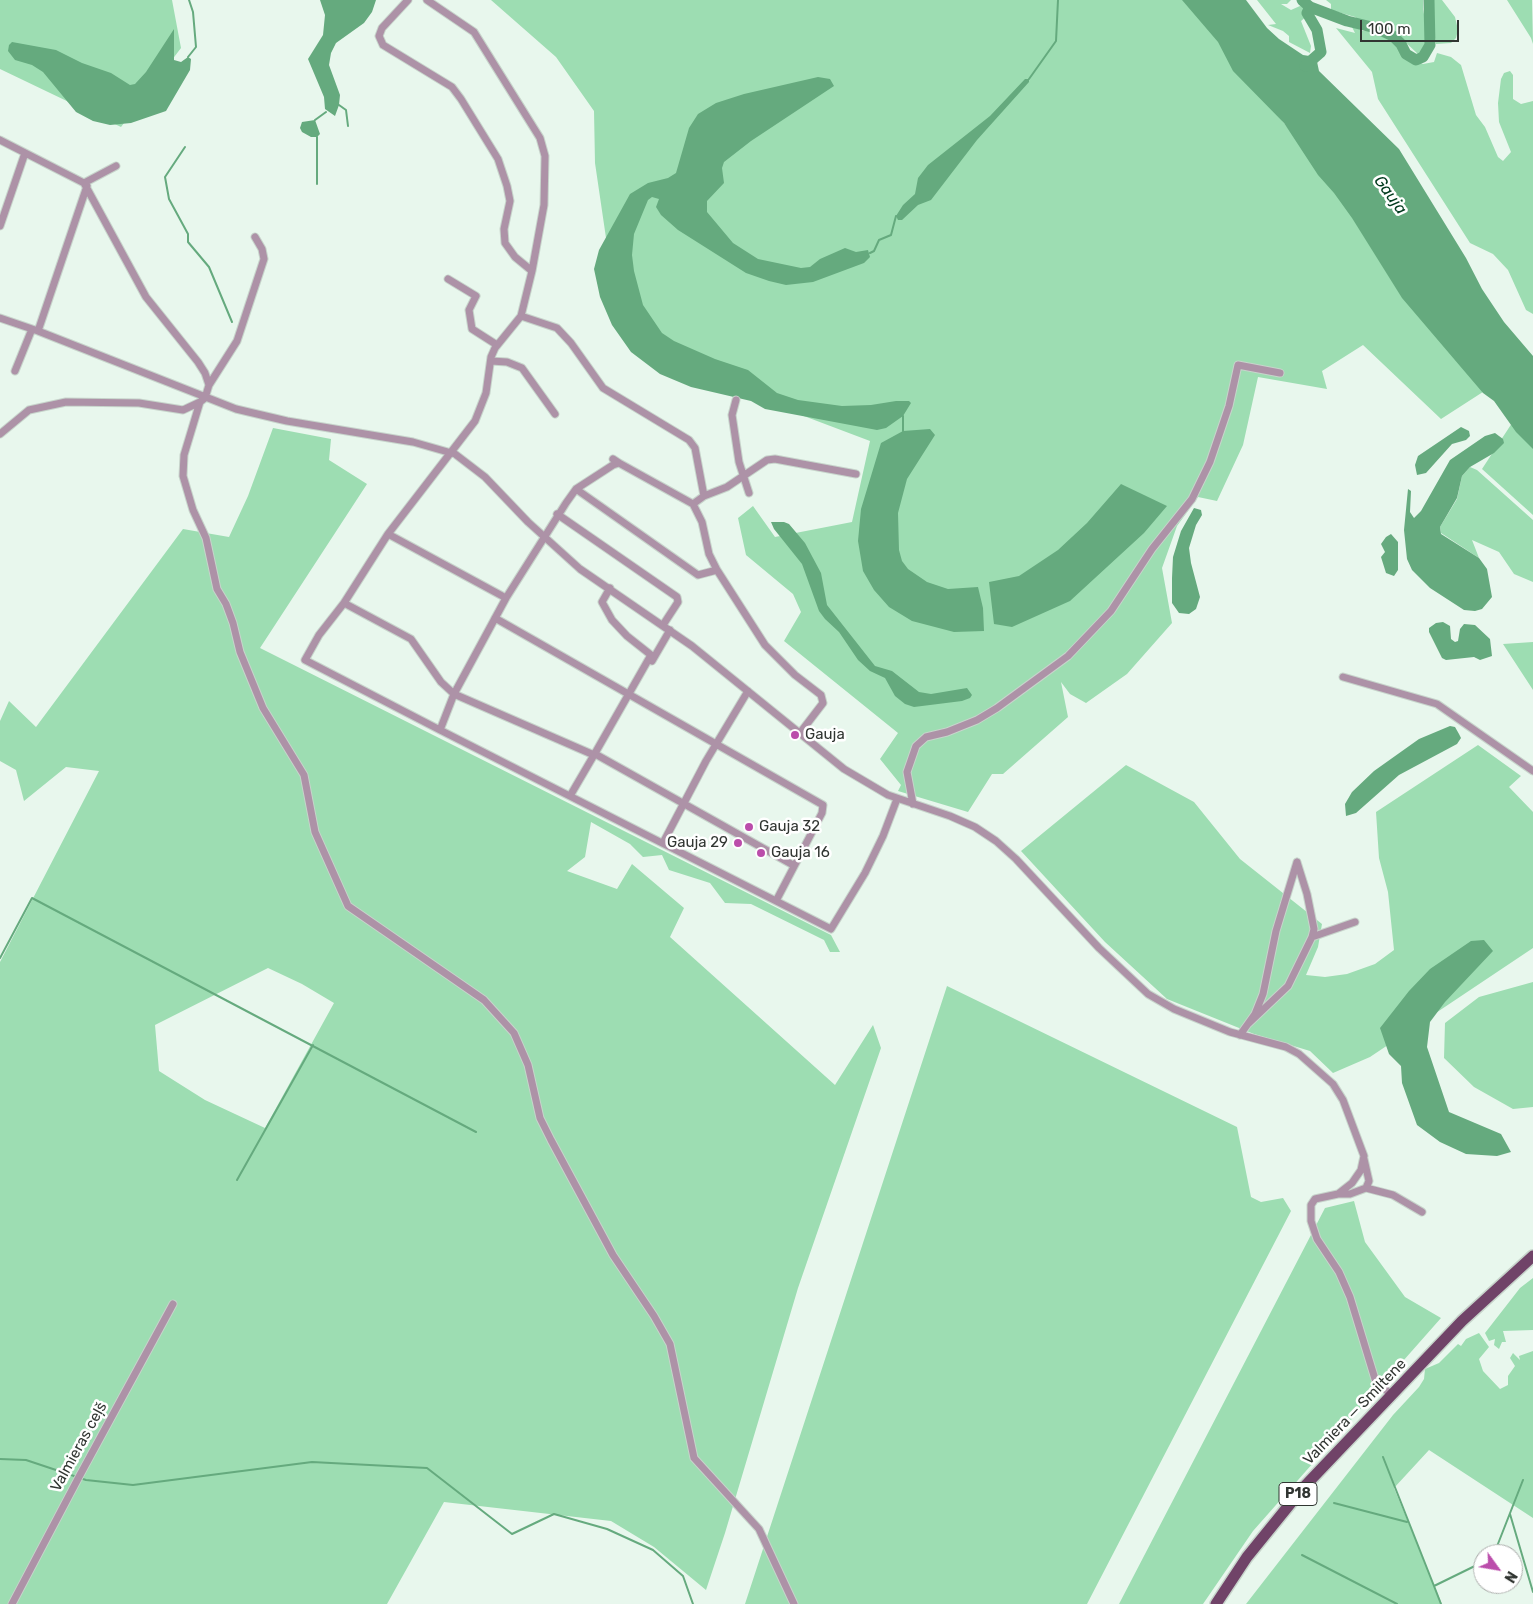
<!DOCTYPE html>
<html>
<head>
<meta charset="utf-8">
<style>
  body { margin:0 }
  #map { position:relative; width:1533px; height:1604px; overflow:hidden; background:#e8f7ed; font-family:Rubik,sans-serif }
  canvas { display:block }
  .north { position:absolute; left:1473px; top:1544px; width:50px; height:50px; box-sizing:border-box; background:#fff; border:1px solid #adafad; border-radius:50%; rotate:122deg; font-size:14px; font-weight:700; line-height:20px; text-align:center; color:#313632 }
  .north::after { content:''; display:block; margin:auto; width:18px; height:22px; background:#bb4dab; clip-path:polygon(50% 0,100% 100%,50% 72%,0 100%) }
  .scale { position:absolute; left:1360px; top:20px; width:99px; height:22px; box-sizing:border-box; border:2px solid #313632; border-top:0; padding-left:6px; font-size:15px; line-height:18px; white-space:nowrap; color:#313632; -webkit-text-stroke:4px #fff; paint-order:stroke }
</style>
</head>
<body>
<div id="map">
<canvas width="1533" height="1604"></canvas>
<div class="north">N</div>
<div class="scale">100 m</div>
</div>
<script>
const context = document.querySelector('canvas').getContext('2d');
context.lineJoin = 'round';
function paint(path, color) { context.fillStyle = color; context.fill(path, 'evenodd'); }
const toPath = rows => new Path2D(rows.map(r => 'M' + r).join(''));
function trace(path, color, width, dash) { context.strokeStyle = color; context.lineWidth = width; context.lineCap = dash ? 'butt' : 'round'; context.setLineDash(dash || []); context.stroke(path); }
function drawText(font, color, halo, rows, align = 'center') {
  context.font = font + ' Rubik,sans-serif'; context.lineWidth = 5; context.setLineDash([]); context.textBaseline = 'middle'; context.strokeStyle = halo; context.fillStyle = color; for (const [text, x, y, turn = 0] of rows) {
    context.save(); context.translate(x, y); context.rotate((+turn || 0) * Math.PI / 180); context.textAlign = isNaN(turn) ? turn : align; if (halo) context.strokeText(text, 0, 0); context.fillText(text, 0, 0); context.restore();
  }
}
paint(toPath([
  [0,0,172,0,181,48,121,127,0,69],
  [491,0,1191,0,1486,390,1441,419,1363,345,1322,371,1327,389,1258,377,1243,445,1217,501,1198,497,1177,526,1162,568,1172,623,1127,674,1086,703,1070,694,1061,682,1068,717,1003,774,992,774,968,812,898,791,901,785,880,759,898,733,784,641,801,612,793,594,746,555,738,518,753,506,775,537,852,522,870,441,690,373,616,306,595,163,594,111,556,57],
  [1257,0,1291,0,1287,4,1281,4,1291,10,1300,6,1305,7,1307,16,1301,21,1311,46,1310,53,1289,42,1289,36,1283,31,1268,25,1276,24],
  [1326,0,1423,0,1423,9,1431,52,1429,57,1420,56,1400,37,1381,26,1375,24,1364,25,1355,17,1331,10,1331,4],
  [1429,0,1442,0,1455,17,1458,30,1456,38,1451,43,1436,44],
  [1507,0,1532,0,1533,44,1531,38],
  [1349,21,1362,31,1378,31,1397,42,1416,61,1423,64,1434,62,1437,53,1451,57,1461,65,1476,115,1485,127,1498,157,1503,161,1511,152,1499,122,1498,103,1501,79,1504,73,1510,71,1513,75,1513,99,1521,104,1533,101,1533,314,1526,310,1508,270,1493,254,1470,243,1378,99,1372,72,1336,28,1355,33],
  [1514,420,1533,441,1533,515,1482,469],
  [273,428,331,439,329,460,367,484,260,648,831,935,840,952,830,952,824,940,751,904,725,903,710,883,669,870,662,855,643,857,630,844,591,822,585,857,567,871,617,889,632,864,684,908,670,937,835,1085,873,1025,881,1048,798,1288,725,1533,706,1590,654,1547,611,1521,444,1502,387,1604,0,1604,0,962,99,771,66,767,24,801,16,770,0,761,0,721,9,701,36,727,183,529,229,537,248,496],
  [268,968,302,984,334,1003,265,1128,205,1100,159,1071,155,1025],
  [1470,467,1477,470,1533,520,1533,582,1514,574,1499,552,1472,540,1479,558,1441,533,1440,527,1457,499,1462,476],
  [1533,642,1533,690,1503,644],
  [1478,745,1521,776,1509,787,1533,812,1533,948,1370,1057,1333,1073,1310,1051,1254,1034,1167,999,1105,942,1021,851,1126,765,1194,802,1240,859,1322,924,1318,947,1306,975,1325,977,1347,974,1375,964,1394,950,1388,892,1379,858,1376,812],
  [1533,982,1533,1107,1513,1109,1474,1087,1444,1058,1445,1023,1479,997],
  [947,986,1237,1127,1251,1197,1261,1202,1283,1198,1291,1211,1087,1604,745,1604],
  [1354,1201,1365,1242,1405,1297,1441,1318,1253,1531,1203,1604,1119,1604,1325,1208],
  [1533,1278,1533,1330,1503,1331,1506,1342,1502,1342,1499,1349,1494,1345,1495,1339,1489,1341,1485,1333,1520,1288],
  [1479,1333,1489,1347,1479,1359,1483,1371,1500,1389,1508,1385,1508,1376,1515,1366,1510,1358,1513,1353,1520,1360,1519,1356,1533,1351,1533,1518,1429,1450,1394,1488,1442,1604,1246,1604,1393,1415,1419,1387,1424,1379,1425,1369,1439,1363,1458,1344,1461,1346,1466,1339]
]), '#9dddb2');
paint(toPath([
  [320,0,376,0,372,12,364,23,336,43,331,53,329,65,340,95,339,105,335,116,325,109,324,97,308,59,323,35,325,15],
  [1182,0,1246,0,1267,28,1279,39,1303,55,1316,57,1319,71,1399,149,1466,258,1482,289,1504,322,1533,356,1533,449,1516,432,1494,401,1483,393,1402,298,1352,218,1334,193,1318,175,1284,123,1233,71,1218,42],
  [174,29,174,60,181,62,188,57,191,59,190,70,166,111,131,123,110,125,93,121,76,112,43,72,32,65,15,60,8,51,9,45,12,42,56,50,82,63,111,73,130,85,135,84,146,72],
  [818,77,830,79,834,86,751,141,724,162,722,168,724,183,707,201,707,212,733,243,758,259,801,268,810,267,820,259,845,248,856,252,868,250,870,257,864,263,813,282,786,285,769,281,746,273,678,230,661,215,656,207,659,199,652,197,648,200,634,234,632,255,634,271,643,305,662,333,674,341,715,359,748,370,777,393,798,400,842,406,871,405,896,401,909,401,911,403,903,416,886,428,877,430,765,409,751,401,691,387,660,374,631,352,612,325,600,297,594,269,599,250,630,194,648,183,668,178,676,173,689,128,698,114,716,103,744,94],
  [1025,79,1029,79,1029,82,977,140,931,200,918,205,902,220,898,220,896,216,903,205,915,194,918,178,928,165,990,116],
  [315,120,320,134,317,137,311,137,302,132,300,128,302,122],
  [1461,427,1469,431,1470,436,1466,440,1452,444,1426,473,1417,475,1415,465,1418,456],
  [930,429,935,435,907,479,898,513,899,550,902,561,908,569,927,582,948,589,978,587,983,608,984,631,954,632,912,621,889,607,874,590,863,571,858,541,861,509,881,443,903,431],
  [1495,433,1503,439,1504,443,1494,453,1470,467,1462,476,1457,498,1440,527,1441,534,1479,558,1487,569,1492,597,1482,609,1475,611,1464,610,1430,588,1412,570,1407,559,1404,530,1408,489,1411,491,1410,512,1414,518,1421,511,1450,460,1485,436],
  [1121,484,1167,506,1144,533,1070,601,1012,627,994,624,989,582,1019,576,1058,550,1087,523],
  [1194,508,1201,510,1202,515,1196,525,1189,548,1191,563,1200,597,1196,609,1189,614,1179,613,1172,603,1172,578,1173,557,1181,531],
  [771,522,784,522,789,524,805,543,821,573,827,605,875,666,892,671,919,692,931,694,967,688,972,695,970,698,962,701,914,707,905,704,895,696,885,678,870,671,858,660,839,632,825,619,819,611,802,564,774,529],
  [1391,534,1398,542,1398,570,1394,576,1386,573,1381,557,1385,552,1381,544,1386,537],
  [1443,622,1450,626,1451,639,1455,642,1458,641,1460,629,1464,624,1475,625,1490,639,1492,656,1480,660,1474,657,1446,660,1442,658,1429,632,1429,628,1436,623],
  [1450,726,1455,727,1459,734,1461,738,1457,744,1399,775,1356,813,1346,816,1345,804,1352,792,1374,771,1419,739],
  [1484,940,1493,951,1445,1002,1430,1022,1427,1047,1449,1112,1501,1134,1511,1152,1497,1156,1466,1154,1440,1142,1417,1125,1402,1083,1401,1066,1389,1054,1380,1028,1409,991,1430,969,1471,941]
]), '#65aa7e');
trace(toPath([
  [188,57,196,47,193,12,189,0],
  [1029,79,1056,41,1058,0],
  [339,105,346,110,348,126],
  [315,120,326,112],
  [317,137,317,184],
  [185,147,165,177,169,199,188,234,188,242,209,267,232,322],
  [870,253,874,251,879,240,891,235,896,216],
  [903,431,903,416],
  [0,958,32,898,476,1132],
  [237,1180,313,1045],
  [1383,1457,1434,1586],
  [0,1459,26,1460,86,1480,133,1485,312,1462,427,1468,512,1534,554,1514,607,1529,653,1550,683,1576,693,1604],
  [1334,1503,1407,1522],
  [1510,1514,1533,1592],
  [1494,1554,1523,1480],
  [1302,1555,1397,1604],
  [1441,1604,1434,1586,1483,1562]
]), '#65aa7e', 2);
trace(toPath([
  [1302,0,1310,7,1347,21,1376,28,1393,36,1401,44,1406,54,1416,60,1423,57,1430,45,1429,0],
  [1305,66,1321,52,1317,30,1307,13,1310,7]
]), '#65aa7e', 11);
const minor = toPath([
  [408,0,382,28,379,36,383,45,452,87,461,99,498,159,507,186,510,201,504,229,505,243,515,257,532,271,544,205,545,156,540,138,474,32,427,0],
  [0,140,84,183,146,297,198,362,205,373,209,385],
  [84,183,116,166],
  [0,226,25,153],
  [255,237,262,249,264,259,237,341,209,385,205,398,200,402,184,455,183,476,193,510,206,538,217,589,226,604,233,623,240,652,263,708,304,775,315,832,348,906,484,1000,514,1033,528,1065,540,1118,551,1140,613,1255,654,1316,670,1344,694,1458,759,1529,794,1604],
  [532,271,521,316,495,348,491,357,486,393,475,421,388,534,344,603,319,635,305,660,440,730,454,694,594,755,651,655,627,636,612,620,602,602,610,588],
  [448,279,476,296,469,310,472,329,497,345],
  [521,316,557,328,571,343,603,388,689,440,695,448,704,496,693,504,619,463],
  [0,318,38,331,236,409,287,421,413,442,455,454,485,477,528,522,580,569,692,646,844,769,888,795,950,816,975,827,996,841,1016,859,1099,948,1148,994,1174,1009,1230,1032,1286,1047,1299,1054,1333,1084,1343,1100,1364,1156,1361,1170,1352,1183,1338,1194,1315,1199,1311,1205,1311,1221,1317,1239,1339,1272,1350,1297,1375,1379,1391,1395],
  [38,331,87,186],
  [491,361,507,362,522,368,555,414],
  [15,371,32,329],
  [736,400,732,415,739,462,749,493],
  [0,434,29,410,66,402,139,403,183,410,200,402],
  [576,489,698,575,717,570,709,554,702,522,693,504],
  [704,496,727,487,767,460,775,459,856,474],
  [557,514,677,597,678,602,663,625],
  [388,534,506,598,566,503,576,489,613,465,619,463,613,459],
  [717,570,765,645,795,675,821,695,823,703,800,733],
  [344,603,411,639,441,682,454,694,506,598],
  [495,618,823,805,822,813,776,901],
  [652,661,670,630],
  [1343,677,1437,704,1533,771],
  [440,730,831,929,865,873,883,836,897,799],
  [570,796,594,755,597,755,793,865],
  [913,804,907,772,916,746,926,737,947,732,977,720,997,708,1068,656,1111,611,1152,549,1192,499,1210,462,1229,406,1238,365,1280,373],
  [663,843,706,761,748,691],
  [1312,937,1355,922],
  [1249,1023,1288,986,1312,937,1314,929,1307,894,1297,862],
  [1240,1035,1255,1014,1263,994,1276,931,1297,862],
  [1366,1188,1393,1195,1422,1212],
  [1338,1194,1350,1194,1366,1188,1369,1181,1364,1159],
  [12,1604,80,1475,173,1304]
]);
const primary = toPath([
  [1216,1604,1247,1557,1303,1488,1462,1321,1533,1256]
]);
trace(minor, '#c7d4cb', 9);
trace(primary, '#c7d4cb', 14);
trace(minor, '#ad92a7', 7);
trace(primary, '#704368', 11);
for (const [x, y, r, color] of [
  [795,735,5,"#bb4dab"],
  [749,827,5,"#bb4dab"],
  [738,843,5,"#bb4dab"],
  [761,853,5,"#bb4dab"]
]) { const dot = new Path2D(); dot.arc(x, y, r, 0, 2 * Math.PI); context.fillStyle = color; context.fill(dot); trace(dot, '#fff', 2); }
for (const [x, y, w] of [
  [1298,1494,38]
]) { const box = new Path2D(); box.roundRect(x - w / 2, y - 11.5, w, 23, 4); context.fillStyle = '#fff'; context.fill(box); trace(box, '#313632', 1); }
drawText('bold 14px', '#313632', null, [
  ["P18",1298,1494]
]);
drawText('15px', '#313632', '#fff', [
  ["Gauja",805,735],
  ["Gauja 32",759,827],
  ["Gauja 29",728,843,"right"],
  ["Gauja 16",771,853]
], 'left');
drawText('15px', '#313632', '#fff', [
  ["Valmiera — Smiltene",1355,1412,-46],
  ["Valmieras ceļš",79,1447,-61]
]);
drawText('italic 16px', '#003a1d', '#fff', [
  ["Gauja",1390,195,54]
]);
</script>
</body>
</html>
